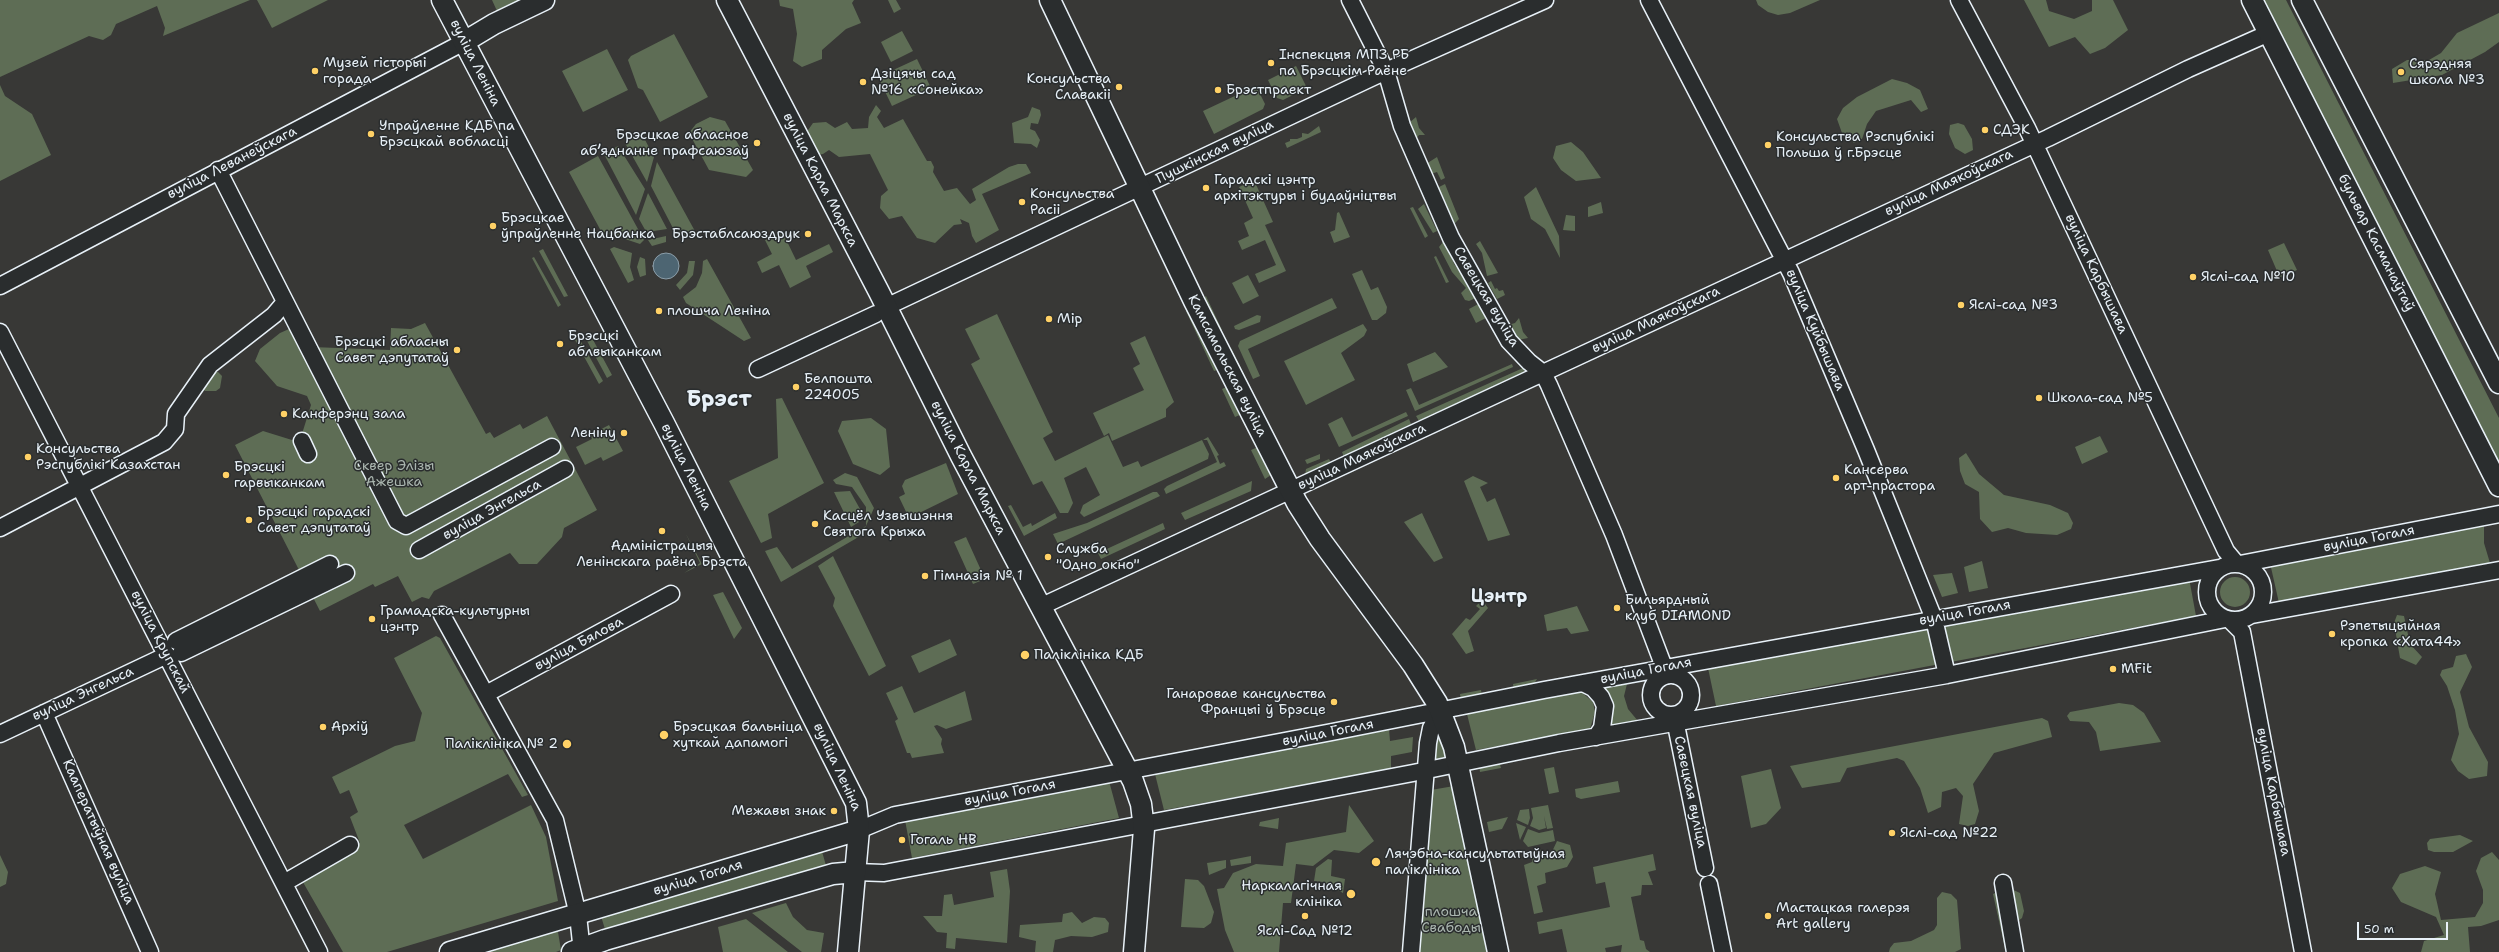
<!DOCTYPE html>
<html>
<head>
<meta charset="utf-8">
<style>
  body { margin:0 }
  #map { position:relative; width:2499px; height:952px; overflow:hidden; background:#383836; font-family:"Shantell Sans",sans-serif }
  canvas { display:block }
  .scale { position:absolute; left:2357px; top:922px; width:91px; height:18px; box-sizing:border-box; border:2px solid #e8f1f8; border-top:0; padding-left:5px; font-size:12px; line-height:14px; white-space:nowrap; color:#e8f1f8; -webkit-text-stroke:3px #2a2d2e; paint-order:stroke }
</style>
</head>
<body>
<div id="map">
<canvas width="2499" height="952"></canvas>
<div class="scale">50 m</div>
</div>
<script>
const context = document.querySelector('canvas').getContext('2d');
context.lineJoin = 'round';
function paint(path, color) { context.fillStyle = color; context.fill(path, 'evenodd'); }
const toPath = rows => new Path2D(rows.map(r => 'M' + r).join(''));
function trace(path, color, width, dash) { context.strokeStyle = color; context.lineWidth = width; context.lineCap = dash ? 'butt' : 'round'; context.setLineDash(dash || []); context.stroke(path); }
function drawText(font, color, halo, rows, align = 'center') {
  context.font = font + ' "Shantell Sans",sans-serif'; context.lineWidth = 3; context.setLineDash([]); context.textBaseline = 'middle'; context.strokeStyle = halo; context.fillStyle = color; for (const [text, x, y, turn = 0] of rows) {
    context.save(); context.translate(x, y); context.rotate((+turn || 0) * Math.PI / 180); context.textAlign = isNaN(turn) ? turn : align; if (halo) context.strokeText(text, 0, 0); context.fillText(text, 0, 0); context.restore();
  }
}
paint(toPath([
  [0,0,250,0,163,36,165,28,157,6,116,24,111,35,103,40,89,36,0,77],
  [257,0,328,0,272,28],
  [492,0,521,0,497,11],
  [779,0,854,0,852,3,861,23,846,29,822,50,822,59,802,67,793,61,797,34,793,9,780,6],
  [888,0,896,0,901,9,894,13],
  [1756,0,1820,0,1790,13,1778,15,1768,12,1758,5],
  [2024,0,2046,0,2049,11,2074,19,2092,11,2092,0,2113,0,2128,30,2105,48,2090,54,2075,37,2049,47],
  [2263,0,2286,0,2499,418,2499,463],
  [2499,13,2499,42,2485,52,2442,75,2393,83,2392,69,2407,60,2429,60,2441,53,2457,33],
  [902,31,913,51,891,62,881,42],
  [674,34,708,97,660,122,643,90,638,88,628,60,631,56],
  [607,49,628,90,583,112,562,71],
  [917,59,931,88,892,106,878,77],
  [1296,66,1307,88,1283,100,1277,98,1268,80],
  [1892,79,1907,83,1920,90,1928,109,1921,112,1911,100,1876,111,1867,124,1862,139,1854,143,1842,133,1837,119,1843,108,1857,97],
  [0,85,5,96,32,114,51,155,0,181],
  [1256,86,1265,104,1263,109,1214,134,1203,111],
  [876,105,881,111,877,117,884,128,903,119,927,161,931,161,934,167,933,172,944,191,957,188,970,204,976,200,972,189,1009,167,1018,164,1026,164,1031,173,982,194,999,230,976,243,972,236,969,223,960,219,962,224,954,225,935,243,917,238,902,216,889,219,880,208,881,196,888,190,870,154,839,157,829,150,823,154,815,155,806,133,813,123,826,122,835,128,847,122,852,129,868,128,869,117],
  [1032,107,1040,110,1041,115,1038,124,1031,123,1030,129,1035,131,1040,140,1037,148,1031,144,1014,143,1012,123,1028,117],
  [710,117,725,121,753,170,746,177,709,170,689,133,696,124],
  [1416,117,1419,128,1425,135,1419,135,1415,140,1409,123],
  [1958,123,1964,125,1972,139,1973,150,1965,154,1955,148,1949,134,1950,125],
  [1319,126,1321,132,1287,148,1285,143,1290,141,1290,139,1297,139,1302,137,1302,133,1308,134],
  [642,134,654,157,647,182,625,143],
  [1571,142,1583,152,1601,178,1576,181,1561,170,1553,158,1556,146],
  [618,146,645,189,636,215,604,154],
  [598,156,644,240,640,244,601,231,569,172],
  [1437,157,1445,178,1441,180,1437,172,1431,174,1426,164],
  [657,162,696,233,690,237,675,232,651,186],
  [1254,180,1273,222,1265,225,1286,271,1259,283,1255,274,1276,265,1265,240,1242,250,1238,241,1249,236,1244,223,1253,218,1239,187],
  [1445,184,1459,219,1454,224,1437,188],
  [1536,187,1559,236,1560,258,1545,229,1531,219,1524,197],
  [648,193,667,229,654,231,648,235,639,219],
  [1601,202,1603,213,1588,217,1588,207],
  [1424,204,1437,231,1433,233,1418,209],
  [1413,207,1428,236,1425,238,1410,208],
  [1339,212,1350,237,1334,243,1330,232,1335,230,1337,213],
  [1566,215,1575,216,1575,231,1563,230],
  [782,231,796,260,829,244,833,252,806,266,811,277,790,288,779,265,762,273,757,262,772,254,765,240],
  [666,236,666,242,652,246,648,240],
  [1480,241,1498,273,1487,276,1482,253,1476,244],
  [1443,242,1446,242,1454,264,1478,297,1469,301,1465,300,1461,293,1466,288,1452,272,1439,247],
  [2284,243,2297,270,2280,278,2268,250],
  [614,247,632,253,630,267,634,280,628,283,610,249],
  [543,249,568,296,564,297,539,251],
  [1436,256,1449,282,1446,283,1434,257],
  [534,257,561,305,558,307,532,258],
  [640,257,645,259,646,275,640,277,637,267],
  [707,259,751,338,744,341,686,303,683,297,696,287,702,273,703,261],
  [689,261,695,261,693,275,680,290,676,285,687,273],
  [1362,270,1371,290,1378,287,1387,307,1386,313,1377,320,1372,320,1352,274],
  [1248,275,1259,296,1243,304,1232,283],
  [1491,281,1495,289,1497,288,1499,291,1503,290,1505,295,1497,299,1488,283],
  [1206,296,1222,330,1216,332,1201,299],
  [1332,298,1337,308,1248,349,1260,376,1253,379,1238,346,1240,341],
  [1482,302,1487,313,1486,318,1476,323,1469,309],
  [1191,308,1220,369,1214,371,1186,311],
  [997,314,1053,432,1043,438,1055,461,1108,435,1123,467,1138,461,1141,467,1202,440,1209,454,1208,459,1084,517,1080,513,1083,505,1100,495,1086,467,1064,478,1073,503,1068,513,1060,513,1042,481,1033,485,971,364,980,359,965,329],
  [1257,315,1261,316,1260,322,1239,330,1235,329,1234,326],
  [1519,318,1523,332,1528,338,1518,340,1505,326,1515,323],
  [425,323,486,434,490,432,494,438,520,424,523,429,547,416,597,510,564,528,562,537,537,564,519,564,510,553,434,591,429,599,422,597,412,602,398,576,375,587,373,584,320,611,235,445,263,431,292,440,301,437,311,405,307,396,277,386,255,361,260,349,280,333,289,329,297,332,312,347,390,350,391,328,411,329],
  [1363,324,1367,330,1364,336,1341,353,1355,380,1306,405,1284,361],
  [591,336,612,375,607,378,586,339],
  [1145,336,1174,402,1166,409,1166,417,1112,441,1109,433,1104,436,1093,413,1144,390,1133,368,1140,364,1130,343],
  [579,338,603,381,599,384,575,340],
  [1231,348,1266,419,1261,421,1226,351],
  [1435,352,1448,367,1413,382,1407,364],
  [1512,364,1513,367,1415,411,1406,390,1411,388,1419,405],
  [1523,368,1525,373,1419,421,1416,416],
  [213,372,218,372,222,376,220,388,216,391,205,391,200,386],
  [1229,386,1242,414,1235,417,1222,389],
  [782,398,824,483,768,514,772,538,761,543,729,481,778,458,776,399],
  [1406,412,1408,416,1339,447,1328,424,1342,417,1352,437],
  [871,418,886,429,890,467,880,475,853,464,838,431,842,421],
  [1409,419,1411,424,1344,457,1342,452],
  [609,425,623,451,603,461,601,457,585,465,576,447,592,439,590,435],
  [2100,436,2108,452,2082,464,2075,447],
  [1208,437,1219,455,1217,456,1220,464,1224,462,1226,466,1166,494,1164,489,1167,486,1217,462,1207,440,1203,440],
  [1258,447,1271,475,1265,479,1251,450],
  [1966,453,1979,474,2004,495,2050,505,2068,513,2073,523,2071,529,2057,535,2026,533,2008,528,1992,532,1980,519,1979,492,1965,484,1960,471,1959,458],
  [1320,454,1320,459,1307,464,1305,460],
  [1329,459,1331,463,1305,475,1306,469],
  [946,463,958,494,909,518,899,497,905,494,902,486,905,480],
  [845,473,857,477,874,508,862,535,781,582,765,551,777,547,792,569,866,526,866,507,852,487,836,484,833,480],
  [1473,476,1488,483,1480,487,1487,502,1495,498,1510,535,1488,541,1464,481],
  [1252,481,1251,491,1185,520,1181,513],
  [850,491,860,509,859,522,851,527,834,492],
  [1153,492,1157,492,1160,496,1058,544,1053,534,1087,523],
  [1011,505,1023,527,1031,523,1032,526,1055,513,1057,518,1024,536,1008,506],
  [1422,513,1443,558,1434,562,1404,522],
  [1163,523,1165,529,1101,559,1098,553],
  [2484,523,2484,543,2490,563,2279,603,2270,563],
  [686,534,702,564,684,573,700,563],
  [966,537,985,579,973,584,954,542],
  [833,556,886,666,869,676,833,606,835,598,818,566],
  [1982,561,1988,588,1969,592,1964,567],
  [1952,573,1958,593,1942,597,1933,575],
  '2220 592a15 15 0 1 1 30 0a15 15 0 1 1-30 0Z',
  [2189,578,2196,616,1716,706,1708,668],
  [723,592,742,628,734,639,713,595],
  [1482,600,1488,608,1468,631,1474,651,1466,654,1452,634,1466,618,1470,620,1480,609,1476,606],
  [1577,606,1589,631,1571,634,1567,628,1547,631,1544,615],
  [2397,615,2404,616,2410,644,2422,657,2416,665,2400,658,2394,623],
  [436,636,440,638,528,795,522,797,508,774,404,825,423,859,531,805,546,837,558,901,387,952,343,952,300,877,360,843,350,817,358,812,349,790,340,794,332,777,395,746,415,741,422,713,394,658],
  [950,639,957,655,919,673,911,656],
  [2466,654,2472,667,2460,692,2469,727,2488,762,2487,776,2469,779,2458,771,2451,760,2459,734,2455,710,2447,686,2440,675,2442,670,2453,667,2456,656],
  [1537,679,1533,686,1514,690,1513,684],
  [1628,680,1624,696,1628,709,1638,721,1610,727,1600,686],
  [902,686,914,713,965,691,972,720,946,729,937,725,934,726,942,739,941,744,944,753,912,758,910,753,907,753,895,721,898,719,886,693],
  [1481,690,1482,696,1461,701,1460,694],
  [1579,690,1593,702,1595,712,1590,729,1476,750,1467,714],
  [2119,703,2133,705,2144,713,2161,742,2100,751,2096,732,2089,722,2070,721,2067,716,2070,712],
  [2042,718,2048,721,2052,737,1994,753,1973,784,1979,811,1975,824,1968,826,1959,824,1963,796,1956,788,1942,792,1941,807,1928,813,1920,788,1904,761,1897,758,1847,768,1840,782,1802,788,1790,766],
  [1389,729,1390,741,1413,737,1412,752,1391,756,1391,769,1164,810,1155,774],
  [1438,733,1441,734,1446,757,1436,759,1434,756],
  [1499,761,1501,768,1480,772,1479,765],
  [1554,767,1559,792,1549,794,1544,769],
  [1771,769,1781,808,1766,824,1751,828,1741,776],
  [1109,781,1119,818,912,858,905,820],
  [1618,781,1620,792,1581,799,1576,797,1575,789],
  [1454,786,1491,952,1416,952,1431,790],
  [1349,805,1374,841,1359,853,1334,850,1313,866,1296,864,1291,903,1283,903,1279,952,1234,952,1225,930,1217,889,1224,888,1233,873,1256,864,1283,866,1286,843,1346,832],
  [1548,805,1553,828,1547,829,1544,816,1546,828,1539,830,1530,826,1533,818,1531,808],
  [1529,809,1530,818,1528,825,1517,820,1520,810],
  [1508,817,1502,829,1489,832,1487,822],
  [1279,818,1278,829,1259,826,1260,822],
  [1516,823,1526,827,1520,840],
  [1528,829,1539,833,1553,830,1555,841,1528,847,1523,841],
  [2460,835,2473,841,2453,852,2434,852,2428,850,2427,843,2430,839],
  [1557,841,1570,845,1573,857,1567,867,1545,873,1546,883,1537,886,1543,912,1534,914,1524,865,1532,862,1534,852,1539,849,1550,856],
  [821,848,827,869,607,936,601,916],
  [2492,852,2499,860,2499,920,2481,926,2468,927,2470,952,2421,952,2424,941,2444,935,2436,917,2401,902,2392,888,2400,874,2425,866,2441,872,2435,894,2441,920,2475,917,2483,903,2483,890,2476,871,2481,858],
  [1653,854,1656,870,1648,872,1653,885,1642,885,1641,895,1631,897,1640,940,1644,941,1646,949,1650,952,1621,952,1622,945,1605,948,1606,952,1567,952,1562,929,1539,934,1537,922,1610,907,1605,882,1596,884,1593,867],
  [0,855,8,872,6,884,0,887],
  [1251,856,1251,863,1231,866,1230,860],
  [1328,859,1332,860,1331,876,1345,879,1343,893,1323,882,1314,881,1316,868],
  [1226,860,1226,868,1209,875,1207,863],
  [1007,869,1010,891,1007,943,956,938,955,949,946,948,947,933,937,932,923,916,942,916,944,895,952,894,954,905,994,897,990,872],
  [1185,879,1198,880,1204,886,1214,912,1211,923,1204,928,1181,927],
  [2007,887,2020,893,2024,911,2022,918,2014,924,2008,949,2005,948,1993,894],
  [1942,892,1951,894,1957,900,1961,949,1955,952,1889,952,1890,948,1894,943,1911,941,1934,930,1937,925,1937,898],
  [786,903,793,917,807,930,824,933,821,952,802,952,752,913],
  [1072,912,1082,923,1094,917,1105,918,1109,923,1108,932,1092,937,1071,936,1055,940,1053,952,1035,952,1036,941,1019,937,1020,925,1062,922,1063,914],
  [746,919,788,952,723,952,718,927],
  [557,926,561,950,556,952,468,952]
]), '#5e6d55');
const water = toPath([
  '653 266a13 13 0 1 1 26 0a13 13 0 1 1-26 0Z'
]);
paint(water, '#4d6572');
trace(water, '#8b9da8', 1);
const minor = toPath([
  [1350,0,1386,71,1402,126,1451,238,1509,341,1529,362,1543,373,1549,385,1614,535,1667,675],
  [1649,0,1791,273,1866,450,1934,619,1947,675],
  [1959,0,2027,128,2226,551,2236,563],
  [218,170,397,521,406,526,552,447],
  [0,286,464,42],
  [886,307,1386,71,1545,0],
  [0,332,319,952],
  [758,369,876,314],
  [302,441,308,454],
  [0,528,164,442,175,429,176,414,210,365,274,315,285,302],
  [419,550,565,469],
  '2207 592a28 28 0 1 1 56 0a28 28 0 1 1-56 0Z',
  [2240,564,2499,514],
  [1042,606,2048,138,2188,69,2269,33],
  [442,615,555,820,578,915,582,952],
  [2252,615,2499,570],
  [2230,620,2242,632,2303,952],
  [176,641,330,564],
  [181,653,346,573],
  '1651 695a20 20 0 1 1 40 0a20 20 0 1 1-40 0Z',
  [1583,683,1593,688,1601,697,1605,706,1602,728,1596,737],
  [486,694,671,594],
  [44,713,150,952],
  [1674,715,1705,868],
  [0,734,167,655],
  [859,830,895,815,1332,732,1544,690,2219,568],
  [855,872,884,873,1413,773,1559,743,1947,675,2225,619],
  [284,883,350,845],
  [2003,883,2015,952],
  [1709,884,1723,952],
  [1411,952,1428,743,1431,728,1441,711]
]);
const major = toPath([
  [442,0,664,423,856,803,859,830,848,952],
  [727,0,879,292,961,456,1133,781,1141,804,1144,829,1134,952],
  [1050,0,1194,301,1297,503,1320,539,1413,665,1437,703,1454,747,1498,952],
  [2252,0,2499,486],
  [2302,0,2499,383],
  [464,42,494,24,544,0],
  [450,952,859,830],
  [572,952,605,940,833,874,855,872]
]);
trace(minor, '#e8f1f8', 19);
trace(major, '#e8f1f8', 23);
trace(minor, '#2a2d2e', 16);
trace(major, '#2a2d2e', 20);
for (const [x, y, r, color] of [
  [1271,63,4,"#ffd166"],
  [315,71,4,"#ffd166"],
  [2401,72,4,"#ffd166"],
  [863,82,4,"#ffd166"],
  [1119,87,4,"#ffd166"],
  [1218,90,4,"#ffd166"],
  [1985,130,4,"#ffd166"],
  [371,134,4,"#ffd166"],
  [757,143,4,"#ffd166"],
  [1768,145,4,"#ffd166"],
  [1206,188,4,"#ffd166"],
  [1022,202,4,"#ffd166"],
  [493,226,4,"#ffd166"],
  [808,234,4,"#ffd166"],
  [2193,277,4,"#ffd166"],
  [1961,305,4,"#ffd166"],
  [659,311,4,"#ffd166"],
  [1049,319,4,"#ffd166"],
  [560,344,4,"#ffd166"],
  [457,350,4,"#ffd166"],
  [796,387,4,"#ffd166"],
  [2039,398,4,"#ffd166"],
  [284,414,4,"#ffd166"],
  [624,433,4,"#ffd166"],
  [28,457,4,"#ffd166"],
  [226,475,4,"#ffd166"],
  [1836,478,4,"#ffd166"],
  [249,520,4,"#ffd166"],
  [815,524,4,"#ffd166"],
  [662,531,4,"#ffd166"],
  [1048,557,4,"#ffd166"],
  [925,576,4,"#ffd166"],
  [1617,608,4,"#ffd166"],
  [372,619,4,"#ffd166"],
  [2332,634,4,"#ffd166"],
  [1025,655,5,"#ffd166"],
  [2113,669,4,"#ffd166"],
  [1334,702,4,"#ffd166"],
  [323,727,4,"#ffd166"],
  [664,735,5,"#ffd166"],
  [567,744,5,"#ffd166"],
  [834,811,4,"#ffd166"],
  [1892,833,4,"#ffd166"],
  [902,840,4,"#ffd166"],
  [1376,862,5,"#ffd166"],
  [1351,894,5,"#ffd166"],
  [1305,916,4,"#ffd166"],
  [1768,916,4,"#ffd166"]
]) { const dot = new Path2D(); dot.arc(x, y, r, 0, 2 * Math.PI); context.fillStyle = color; context.fill(dot); trace(dot, '#2a2d2e', 1.5); }
drawText('14px', '#e8f1f8', '#2a2d2e', [
  ["Інспекцыя МПЗ РБ",1279,55],
  ["па Брэсцкім Раёне",1279,71],
  ["Музей гісторыі",323,63],
  ["горада",323,79],
  ["Сярэдняя",2409,64],
  ["школа №3",2409,80],
  ["Дзіцячы сад",871,74],
  ["№16 «Сонейка»",871,90],
  ["Консульства",1111,79,"right"],
  ["Славакіі",1111,95,"right"],
  ["Брэстпраект",1226,90],
  ["Упраўленне КДБ па",379,126],
  ["Брэсцкай вобласці",379,142],
  ["СДЭК",1993,130],
  ["Брэсцкае абласное",749,135,"right"],
  ["абʼяднанне прафсаюзаў",749,151,"right"],
  ["Консульства Рэспублікі",1776,137],
  ["Польша ў г.Брэсце",1776,153],
  ["Гарадскі цэнтр",1214,180],
  ["архітэктуры і будаўніцтвы",1214,196],
  ["Консульства",1030,194],
  ["Расіі",1030,210],
  ["Брэсцкае",501,218],
  ["ўпраўленне Нацбанка",501,234],
  ["Брэстаблсаюздрук",800,234,"right"],
  ["Яслі-сад №10",2201,277],
  ["Яслі-сад №3",1969,305],
  ["плошча Леніна",667,311],
  ["Мір",1057,319],
  ["Брэсцкі",568,336],
  ["аблвыканкам",568,352],
  ["Брэсцкі абласны",449,342,"right"],
  ["Савет дэпутатаў",449,358,"right"],
  ["Белпошта",804,379],
  ["224005",804,395],
  ["Школа-сад №5",2047,398],
  ["Канферэнц зала",292,414],
  ["Леніну",616,433,"right"],
  ["Консульства",36,449],
  ["Рэспублікі Казахстан",36,465],
  ["Брэсцкі",234,467],
  ["гарвыканкам",234,483],
  ["Кансерва",1844,470],
  ["арт-прастора",1844,486],
  ["Брэсцкі гарадскі",257,512],
  ["Савет дэпутатаў",257,528],
  ["Касцёл Узвышэння",823,516],
  ["Святога Крыжа",823,532],
  ["Адміністрацыя",662,546,"center"],
  ["Ленінскага раёна Брэста",662,562,"center"],
  ["Служба",1056,549],
  ["\"Одно окно\"",1056,565],
  ["Гімназія № 1",933,576],
  ["Бильярдный",1625,600],
  ["клуб DIAMOND",1625,616],
  ["Грамадска-культурны",380,611],
  ["цэнтр",380,627],
  ["Рэпетыцыйная",2340,626],
  ["кропка «Хата44»",2340,642],
  ["Паліклініка КДБ",1034,655],
  ["MFit",2121,669],
  ["Ганаровае кансульства",1326,694,"right"],
  ["Францыі ў Брэсце",1326,710,"right"],
  ["Архіў",331,727],
  ["Брэсцкая бальніца",673,727],
  ["хуткай дапамогі",673,743],
  ["Паліклініка № 2",558,744,"right"],
  ["Межавы знак",826,811,"right"],
  ["Яслі-сад №22",1900,833],
  ["Гогаль НВ",910,840],
  ["Лячэбна-кансультатыўная",1385,854],
  ["паліклініка",1385,870],
  ["Наркалагічная",1342,886,"right"],
  ["клініка",1342,902,"right"],
  ["Мастацкая галерэя",1776,908],
  ["Art gallery",1776,924],
  ["Яслі-Сад №12",1305,931,"center"]
], 'left');
drawText('14px', '#e8f1f8', '#2a2d2e', [
  ["вуліца Леніна",475,63,63],
  ["Пушкінская вуліца",1215,152,-26],
  ["вуліца Леванеўскага",232,163,-27],
  ["вуліца Карла Маркса",820,180,63],
  ["вуліца Маякоўскага",1949,183,-25],
  ["бульвар Касманаўтаў",2376,243,63],
  ["вуліца Карбышава",2096,274,65],
  ["Савецкая вуліца",1486,297,59],
  ["вуліца Маякоўскага",1656,320,-25],
  ["вуліца Куйбышава",1815,330,67],
  ["Камсамольская вуліца",1227,366,63],
  ["вуліца Маякоўскага",1362,457,-25],
  ["вуліца Леніна",686,467,63],
  ["вуліца Карла Маркса",968,468,63],
  ["вуліца Энгельса",492,510,-29],
  ["вуліца Гогаля",2369,539,-11],
  ["вуліца Гогаля",1965,613,-10],
  ["вуліца Крупскай",160,642,63],
  ["вуліца Бялова",579,644,-28],
  ["вуліца Гогаля",1646,671,-11],
  ["вуліца Энгельса",83,694,-25],
  ["вуліца Гогаля",1328,733,-11],
  ["вуліца Леніна",837,767,65],
  ["Савецкая вуліца",1690,792,78],
  ["вуліца Карбышава",2273,792,79],
  ["вуліца Гогаля",1010,793,-11],
  ["Кааператыўная вуліца",98,832,66],
  ["вуліца Гогаля",698,878,-17]
]);
drawText('14px', '#aab6af', '#2a2d2e', [
  ["Сквер Элізы",394,466],
  ["Ажешка",394,482],
  ["плошча",1451,912],
  ["Свабоды",1451,928]
]);
drawText('bold 18px', '#e8f1f8', '#2a2d2e', [
  ["Цэнтр",1499,597]
]);
drawText('bold 22px', '#e8f1f8', '#2a2d2e', [
  ["Брэст",719,400]
]);
</script>
</body>
</html>
